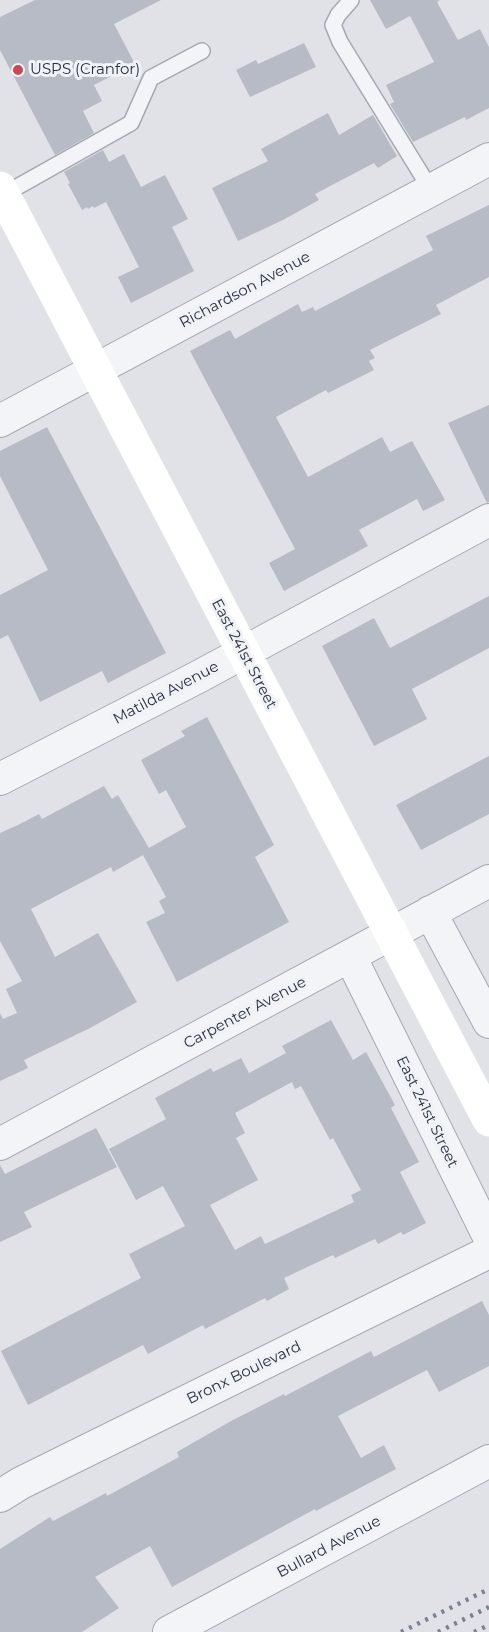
<!DOCTYPE html>
<html>
<head>
<meta charset="utf-8">
<style>
  body { margin:0 }
  canvas { display:block; background:#e0e2e8 }
</style>
</head>
<body>
<canvas width="489" height="1632"></canvas>
<script>
const context = document.querySelector('canvas').getContext('2d');
context.lineJoin = 'round';
function paint(path, color) { context.fillStyle = color; context.fill(path, 'evenodd'); }
const toPath = rows => new Path2D(rows.map(r => 'M' + r).join(''));
function trace(path, color, width, dash) { context.strokeStyle = color; context.lineWidth = width; context.lineCap = dash ? 'butt' : 'round'; context.setLineDash(dash || []); context.stroke(path); }
function drawText(font, color, halo, rows, align = 'center') {
  context.font = font + ' Montserrat,sans-serif'; context.lineWidth = 6; context.setLineDash([]); context.textBaseline = 'middle'; context.strokeStyle = halo; context.fillStyle = color; for (const [text, x, y, turn = 0] of rows) {
    context.save(); context.translate(x, y); context.rotate((+turn || 0) * Math.PI / 180); context.textAlign = isNaN(turn) ? turn : align; if (halo) context.strokeText(text, 0, 0); context.fillText(text, 0, 0); context.restore();
  }
}
paint(toPath([
  [35,0,161,0,114,24,135,64,94,85,102,101,83,111,94,133,55,155,0,50,0,17],
  [370,0,440,0,437,2,458,40,480,29,489,47,489,108,466,120,465,117,413,142,390,104,394,102,386,85,434,62,410,16,386,29],
  [304,43,316,67,250,97,236,70,256,60,258,64],
  [328,113,339,135,373,115,397,156,378,168,374,163,315,194,319,200,283,220,238,241,212,188,268,161,261,149],
  [103,150,109,162,124,154,141,187,165,175,188,219,172,227,194,271,131,303,118,277,139,267,106,202,94,208,93,206,88,209,87,207,82,210,68,184,70,183,64,172],
  [489,205,489,277,436,305,441,314,370,350,375,358,369,361,374,370,328,393,326,390,276,417,308,477,382,437,390,452,412,441,445,500,423,511,417,499,359,530,368,546,284,591,269,563,295,549,190,351,230,330,235,339,298,304,302,312,313,307,315,311,433,250,426,236],
  [489,405,489,502,487,503,448,423],
  [47,427,166,653,108,683,102,671,40,702,8,635,0,639,0,595,48,570,0,476,0,451],
  [489,596,489,648,412,689,427,719,374,746,322,646,374,618,390,648],
  [207,717,274,845,255,857,289,922,177,982,146,922,165,913,159,901,166,897,143,855,113,872,111,867,31,909,55,957,98,933,137,1002,90,1028,24,1060,28,1068,0,1081,0,1013,3,1019,17,1013,6,989,22,981,0,941,0,833,18,825,39,814,42,819,104,786,112,799,118,795,149,848,186,827,166,790,159,794,141,760,185,736,181,731],
  [489,756,489,814,421,850,396,805],
  [331,1020,353,1060,366,1052,395,1105,391,1108,419,1162,400,1172,426,1223,403,1235,401,1232,378,1244,375,1239,335,1258,333,1255,284,1278,289,1289,267,1301,265,1298,205,1329,203,1325,148,1354,143,1345,28,1405,1,1351,141,1278,129,1254,185,1226,163,1186,136,1200,109,1149,166,1119,155,1098,211,1068,213,1072,241,1058,249,1073,286,1053,282,1046],
  [292,1082,295,1089,301,1086,330,1140,333,1138,361,1190,351,1195,354,1202,265,1244,261,1236,235,1250,210,1205,258,1180,236,1138,245,1133,235,1113],
  [96,1128,117,1167,24,1212,32,1227,0,1242,0,1165,5,1174],
  [482,1301,489,1315,489,1366,439,1392,427,1370,338,1416,361,1458,384,1445,396,1469,316,1511,315,1509,172,1587,150,1546,95,1577,119,1608,82,1632,0,1632,0,1549,50,1517,53,1521,106,1493,107,1496,179,1457,177,1452,231,1421,284,1394,285,1396,371,1351,374,1357]
]), '#b7bbc5');
const lane = toPath([
  [351,0,338,15,333,25,340,42,431,190],
  [3,195,131,123,151,78,202,51]
]);
const street = toPath([
  [0,421,489,159],
  [0,779,198,677,489,520],
  [430,912,489,1022],
  [350,956,489,1237],
  [0,1144,489,881],
  [0,1496,21,1483,489,1252],
  [169,1632,489,1461]
]);
trace(lane, '#a5a9b2', 18);
trace(street, '#a5a9b2', 34);
trace(lane, '#f2f4f7', 15);
trace(street, '#f2f4f7', 32);
trace(toPath([
  [0,188,489,1120]
]), '#fff', 33);
trace(toPath([
  [401,1632,489,1589],
  [438,1632,489,1607],
  [474,1632,489,1625]
]), '#798192', 4.5, [3, 6]);
for (const [x, y, r, color] of [
  [18,70,6,"#cb4752"]
]) { const dot = new Path2D(); dot.arc(x, y, r, 0, 2 * Math.PI); context.fillStyle = color; context.fill(dot); trace(dot, '#eff2f6', 2); }
drawText('15px', '#292f3f', '#eff2f6', [
  ["USPS (Cranfor)",30,70]
], 'left');
drawText('15px', '#292f3f', '#eff2f6', [
  ["Richardson Avenue",245,290,-28],
  ["East 241st Street",244,654,62],
  ["Matilda Avenue",166,693,-28],
  ["Carpenter Avenue",245,1013,-28],
  ["East 241st Street",427,1112,64],
  ["Bronx Boulevard",244,1373,-26],
  ["Bullard Avenue",329,1547,-28]
]);
</script>
</body>
</html>
